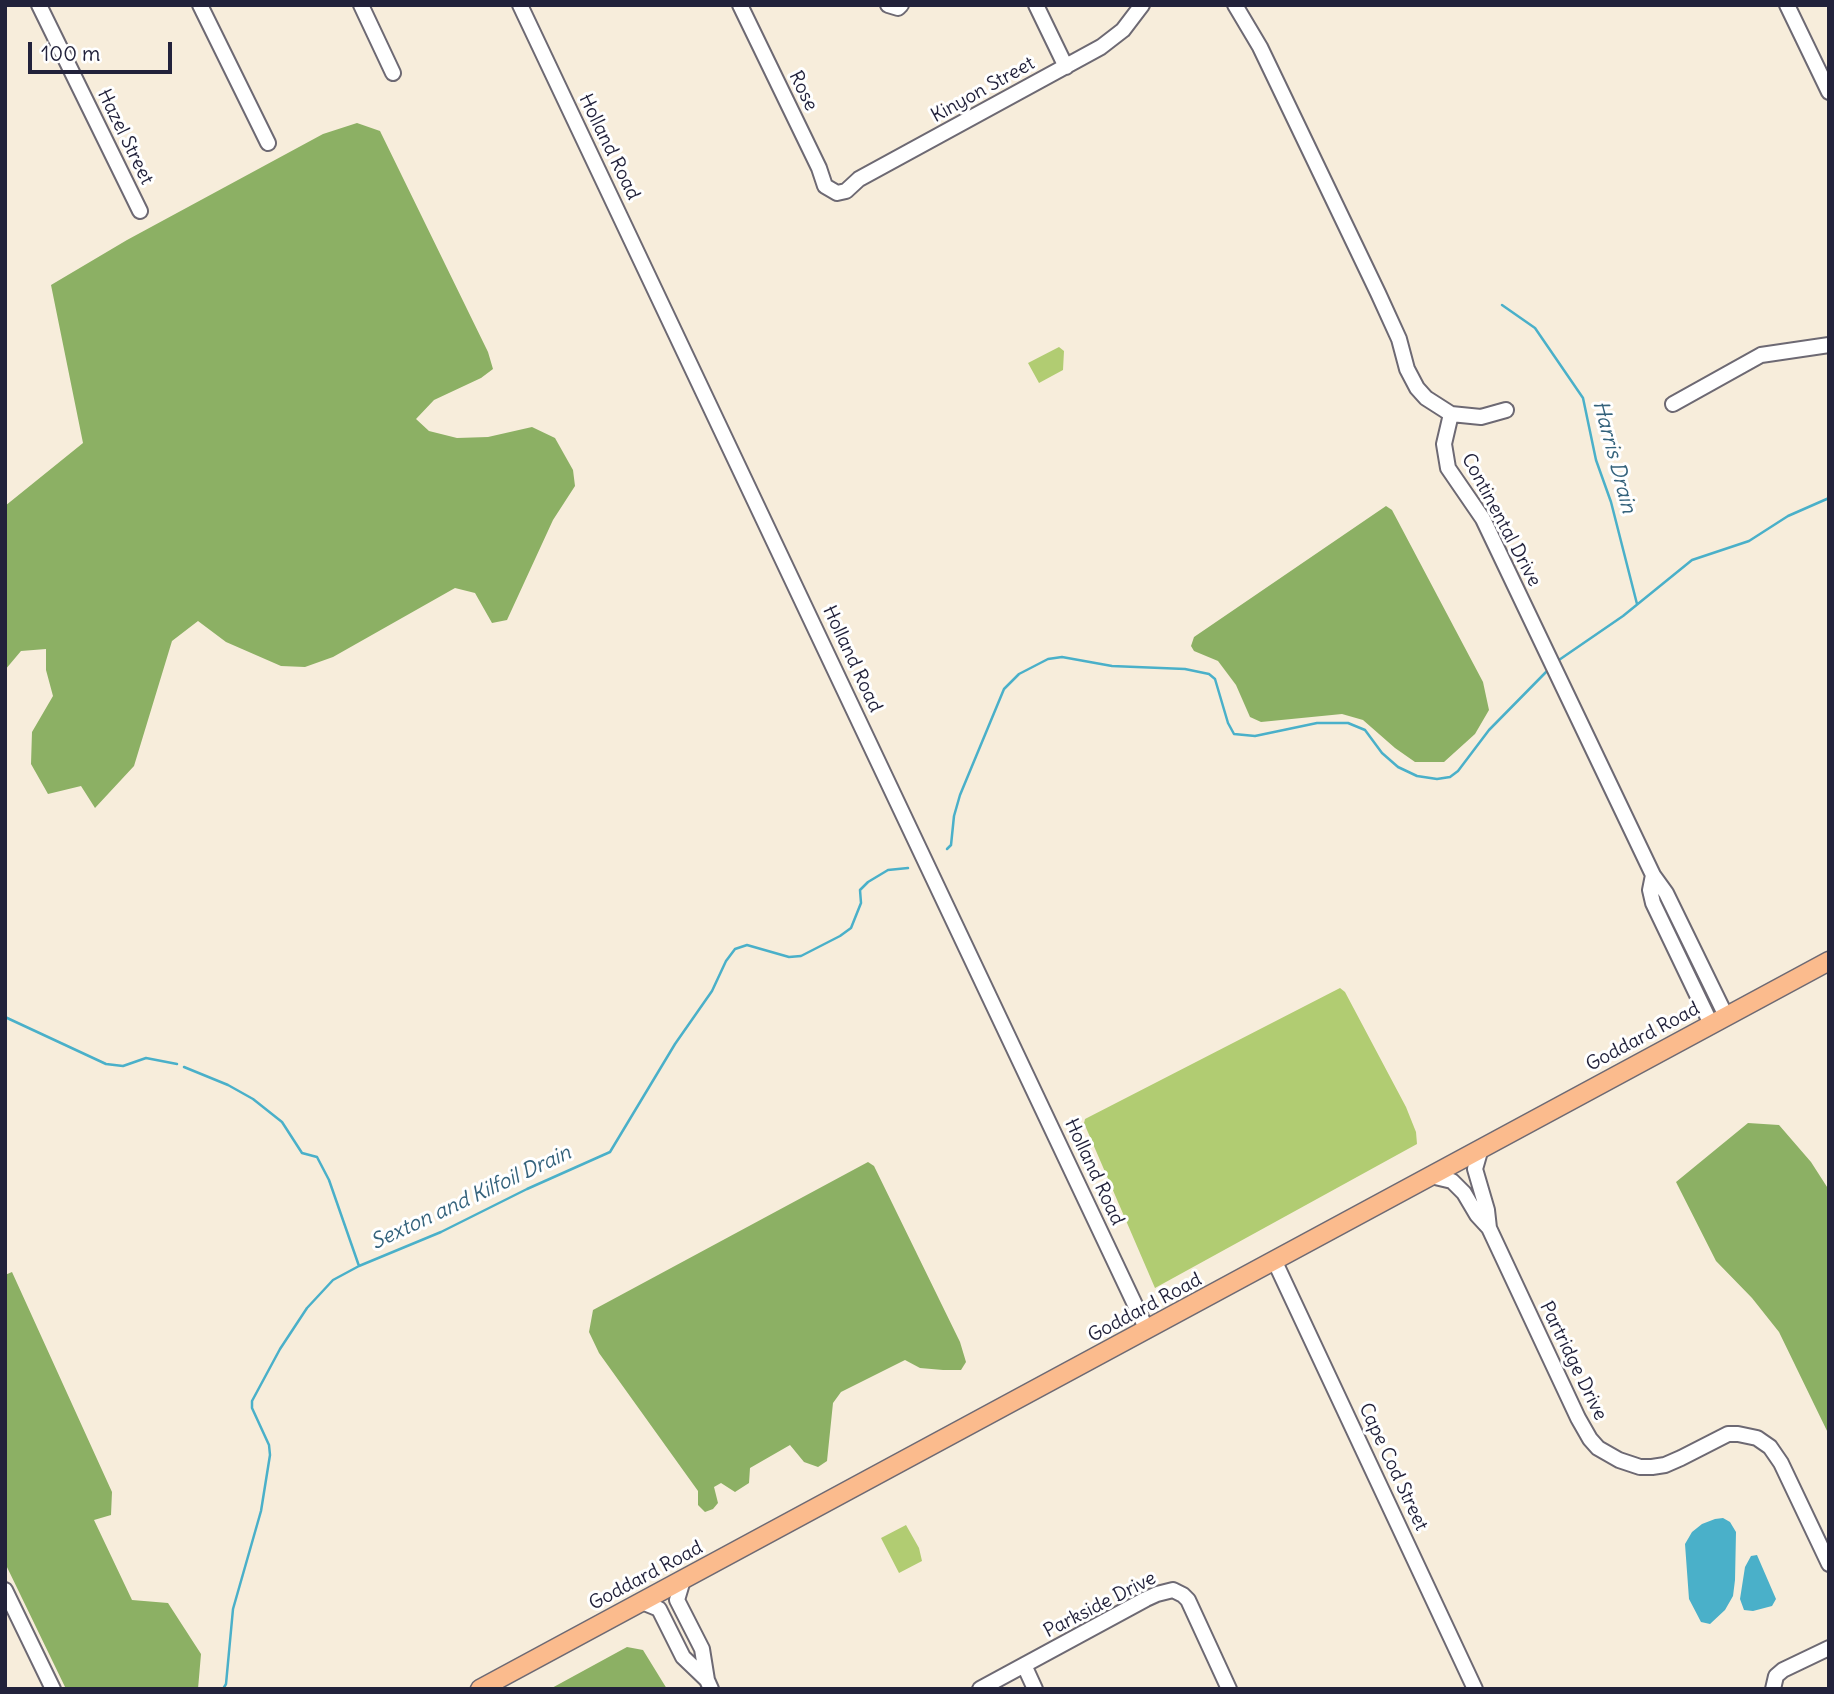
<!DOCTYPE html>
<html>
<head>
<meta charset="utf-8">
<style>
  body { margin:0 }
  #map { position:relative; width:1834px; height:1694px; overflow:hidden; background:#f7eddb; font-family:Delius,sans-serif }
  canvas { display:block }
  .frame { position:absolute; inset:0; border:7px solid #22223b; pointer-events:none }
  .scale { position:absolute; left:28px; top:42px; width:144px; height:32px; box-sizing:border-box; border:4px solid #22223b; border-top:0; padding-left:9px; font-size:21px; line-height:24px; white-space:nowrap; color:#22223b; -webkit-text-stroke:5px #fff; paint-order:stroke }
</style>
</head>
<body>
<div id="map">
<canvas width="1834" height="1694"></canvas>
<div class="frame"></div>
<div class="scale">100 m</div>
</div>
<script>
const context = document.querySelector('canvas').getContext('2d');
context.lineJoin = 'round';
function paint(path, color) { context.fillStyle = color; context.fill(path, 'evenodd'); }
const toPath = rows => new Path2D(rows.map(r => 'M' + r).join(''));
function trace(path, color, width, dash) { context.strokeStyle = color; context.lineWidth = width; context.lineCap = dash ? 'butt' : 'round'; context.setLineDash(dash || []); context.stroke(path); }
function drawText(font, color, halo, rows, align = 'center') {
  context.font = font + ' Delius,sans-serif'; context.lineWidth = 6; context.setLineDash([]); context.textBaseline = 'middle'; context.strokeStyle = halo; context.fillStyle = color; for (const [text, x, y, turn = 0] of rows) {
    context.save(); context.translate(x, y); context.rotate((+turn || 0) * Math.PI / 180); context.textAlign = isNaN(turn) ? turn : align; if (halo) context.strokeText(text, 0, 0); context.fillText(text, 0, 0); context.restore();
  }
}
paint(toPath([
  [1059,347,1064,351,1063,370,1039,383,1028,363],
  [1340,988,1345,992,1406,1107,1416,1132,1417,1144,1155,1288,1084,1123,1085,1119],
  [906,1525,919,1548,922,1561,899,1573,881,1538]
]), '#b1cc72');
paint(toPath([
  [357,123,380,131,488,352,493,369,481,378,434,400,416,419,429,431,457,438,488,437,532,427,555,438,573,470,575,486,553,520,507,620,492,623,475,593,455,588,333,657,305,667,281,666,226,642,198,621,172,641,134,766,95,808,81,786,48,794,31,764,32,732,53,696,46,670,46,649,21,651,5,670,5,506,83,443,51,285,127,240,323,134],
  [1386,506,1392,510,1483,682,1489,710,1475,734,1444,762,1415,762,1395,748,1363,720,1342,714,1261,722,1250,717,1236,685,1218,661,1194,651,1191,646,1194,637],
  [1748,1123,1779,1125,1811,1162,1829,1190,1829,1435,1779,1332,1752,1298,1716,1261,1676,1182],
  [868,1162,874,1166,960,1342,966,1362,961,1370,943,1370,920,1368,905,1360,841,1392,833,1403,827,1461,818,1467,804,1462,790,1445,750,1468,749,1483,735,1492,721,1483,714,1487,718,1503,713,1509,705,1512,698,1505,698,1491,599,1353,589,1332,593,1310],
  [12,1272,112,1492,111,1515,94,1520,132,1600,168,1603,201,1654,198,1689,66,1689,5,1563,5,1275],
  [627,1647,643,1650,667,1689,550,1689]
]), '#8cb064');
paint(toPath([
  [1723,1518,1730,1522,1736,1532,1735,1580,1733,1596,1725,1610,1710,1624,1701,1622,1689,1599,1685,1544,1692,1532,1702,1524,1715,1519],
  [1757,1555,1776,1599,1772,1606,1753,1611,1744,1610,1740,1599,1745,1567,1751,1556]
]), '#4ab0c9');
trace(toPath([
  [1502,305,1535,328,1583,398,1596,460,1611,502,1637,604],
  [1556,662,1623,616,1692,560,1749,541,1788,516,1829,498],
  [947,849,951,845,954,816,960,795,1004,689,1019,674,1048,659,1062,657,1112,666,1185,669,1209,674,1215,679,1228,723,1234,734,1255,736,1317,723,1348,723,1365,730,1382,753,1398,767,1417,776,1437,779,1450,777,1458,771,1489,730,1549,669],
  [5,1017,106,1064,123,1066,146,1058,177,1064],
  [184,1067,228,1085,253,1099,282,1122,302,1153,317,1157,329,1180,359,1266],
  [223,1689,226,1684,233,1609,261,1511,270,1455,269,1445,252,1408,252,1401,280,1349,307,1308,333,1280,359,1266,441,1232,527,1189,610,1152,675,1044,712,991,726,961,735,949,747,945,789,957,801,956,840,936,851,928,861,903,860,890,868,882,888,870,908,868]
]), '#4ab0c9', 2.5);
const minor = toPath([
  [39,5,140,211],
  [200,5,268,143],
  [361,5,393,73],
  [520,5,1147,1330],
  [740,5,819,168,825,186,837,193,846,191,859,179,1101,47,1123,30,1142,5],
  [888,5,898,8,901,5],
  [1036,5,1066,67],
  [1235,5,1260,47,1378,293,1399,339,1407,369,1417,388,1426,398,1451,414,1481,417,1506,410],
  [1787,5,1829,92],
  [1673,404,1761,355,1829,345],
  [1451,414,1444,444,1448,468,1483,519,1653,875,1666,893,1726,1016],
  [1653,875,1650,890,1653,903,1711,1024],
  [1481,1148,1475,1169,1487,1210,1489,1228],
  [1431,1176,1452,1181,1464,1193,1477,1215,1489,1228,1578,1418,1590,1439,1598,1448,1619,1460,1640,1467,1652,1467,1665,1465,1681,1458,1728,1434,1738,1434,1757,1438,1770,1447,1781,1463,1829,1564],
  [1275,1262,1475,1689],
  [683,1580,677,1600,702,1649,707,1680,711,1689],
  [5,1590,53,1689],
  [642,1602,659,1609,683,1657,707,1680],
  [1024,1665,1035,1689],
  [980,1689,1146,1599,1157,1594,1173,1590,1183,1595,1188,1600,1229,1689],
  [1773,1689,1776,1676,1783,1670,1829,1648]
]);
const major = toPath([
  [480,1689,1829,961]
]);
trace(minor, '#6d6973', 18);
trace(major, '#6d6973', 21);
trace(minor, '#fff', 14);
trace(major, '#fbbb8d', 18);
drawText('19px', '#22223b', '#fff', [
  ["Kinyon Street",983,90,-29],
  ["Rose",803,91,64],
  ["Hazel Street",125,137,64],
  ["Holland Road",609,147,64],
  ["Continental Drive",1501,520,62],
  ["Holland Road",852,659,65],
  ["Goddard Road",1643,1037,-28],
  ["Holland Road",1094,1172,65],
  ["Goddard Road",1145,1308,-28],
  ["Partridge Drive",1573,1361,64],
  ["Cape Cod Street",1393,1467,65],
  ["Goddard Road",646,1576,-28],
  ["Parkside Drive",1100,1605,-27]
]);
drawText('italic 21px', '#34627b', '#fff', [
  ["Harris Drain",1614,457,75],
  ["Sexton and Kilfoil Drain",471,1198,-25]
]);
</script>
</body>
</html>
